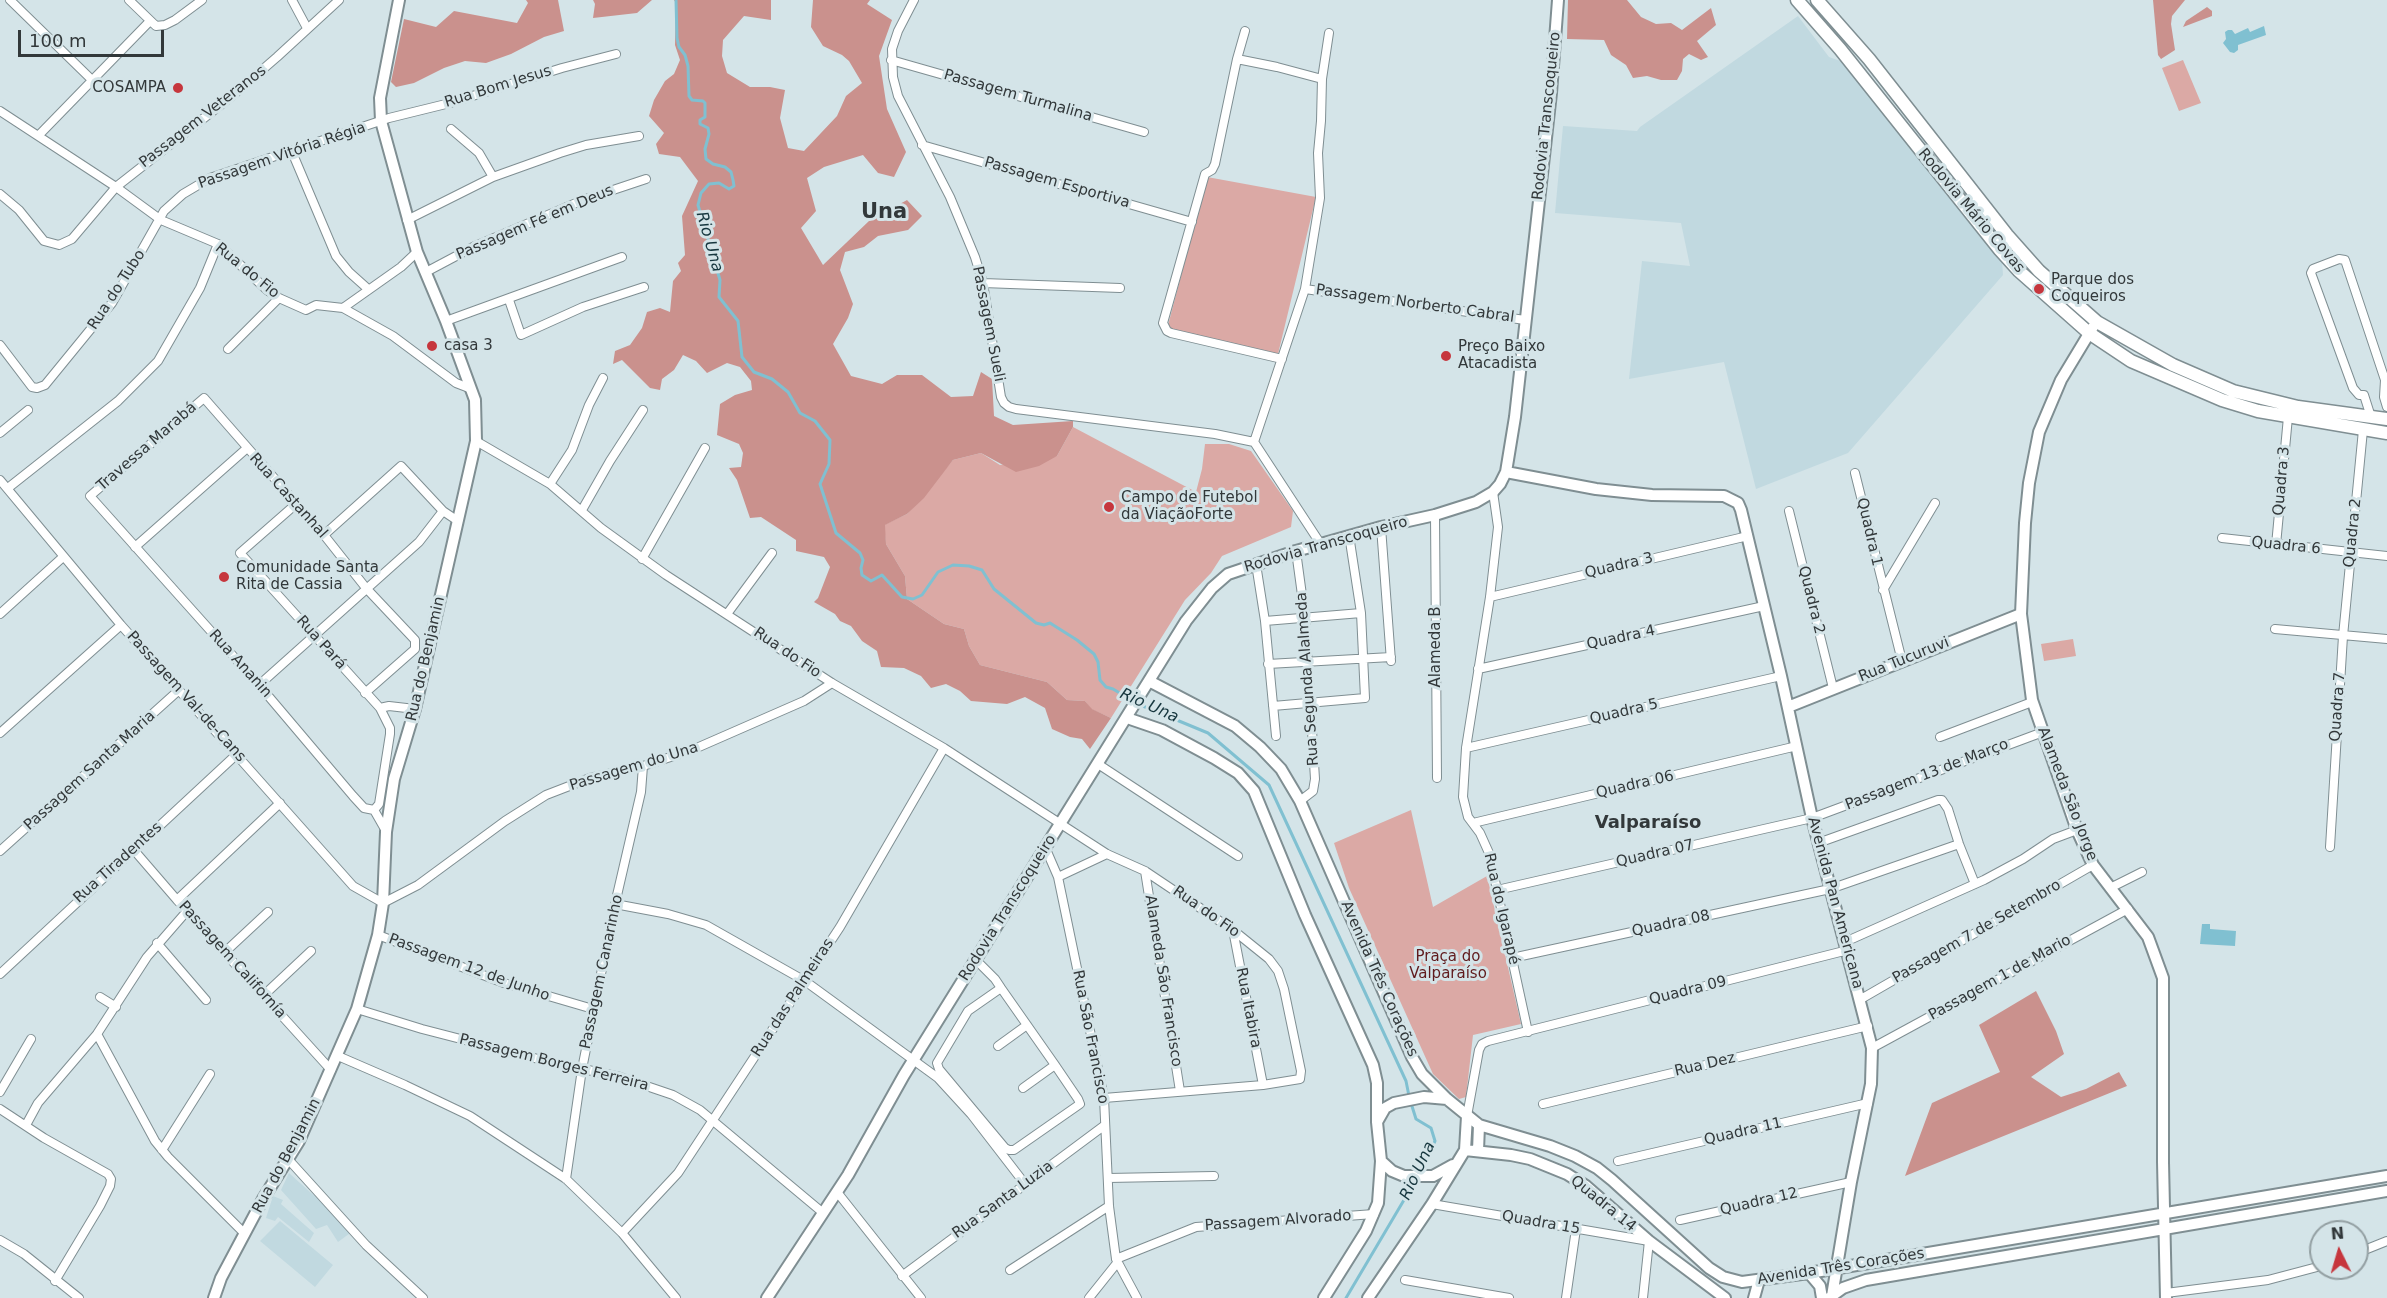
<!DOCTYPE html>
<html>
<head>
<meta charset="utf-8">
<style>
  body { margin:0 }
  #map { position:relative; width:2387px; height:1298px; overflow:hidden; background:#d4e4e8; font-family:"DejaVu Sans",sans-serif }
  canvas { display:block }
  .north { position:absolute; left:2309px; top:1220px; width:60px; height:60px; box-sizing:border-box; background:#d4e4e8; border:2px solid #939fa2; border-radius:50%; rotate:355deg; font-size:16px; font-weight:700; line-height:24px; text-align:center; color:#32383a }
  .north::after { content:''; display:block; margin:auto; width:21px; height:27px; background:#c6363d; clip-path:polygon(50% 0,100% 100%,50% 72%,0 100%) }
  .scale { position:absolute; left:18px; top:30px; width:146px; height:27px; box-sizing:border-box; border:3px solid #32383a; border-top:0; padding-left:8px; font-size:18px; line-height:21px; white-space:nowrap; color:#32383a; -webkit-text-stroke:4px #d4e4e8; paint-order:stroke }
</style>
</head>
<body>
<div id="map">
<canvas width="2387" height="1298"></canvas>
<div class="north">N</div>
<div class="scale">100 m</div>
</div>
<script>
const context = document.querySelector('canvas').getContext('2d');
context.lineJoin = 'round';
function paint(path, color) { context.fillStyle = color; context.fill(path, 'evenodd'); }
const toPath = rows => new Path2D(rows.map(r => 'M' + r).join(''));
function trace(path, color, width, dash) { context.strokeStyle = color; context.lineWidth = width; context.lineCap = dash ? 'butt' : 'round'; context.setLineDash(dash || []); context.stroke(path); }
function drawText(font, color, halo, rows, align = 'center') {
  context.font = font + ' "DejaVu Sans",sans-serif'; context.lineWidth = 6; context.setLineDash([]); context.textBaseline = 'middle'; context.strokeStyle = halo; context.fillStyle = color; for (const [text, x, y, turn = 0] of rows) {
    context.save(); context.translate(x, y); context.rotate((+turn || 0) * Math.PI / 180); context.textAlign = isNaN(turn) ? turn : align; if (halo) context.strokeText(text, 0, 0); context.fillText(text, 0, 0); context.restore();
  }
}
paint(toPath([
  [1798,16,1829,57,1849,64,2002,261,2003,275,1848,453,1756,489,1724,362,1629,379,1642,261,1690,266,1681,223,1555,213,1563,126,1637,131,1640,127],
  [289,1173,353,1231,338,1242,327,1225,316,1229,281,1190],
  [273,1196,283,1200,281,1204,314,1233,309,1242,278,1217,275,1221,266,1218],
  [280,1221,333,1265,315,1287,260,1241]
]), '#c1d9e0');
paint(toPath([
  [2183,60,2201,103,2179,111,2162,68],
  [1207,177,1316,197,1278,354,1167,329],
  [1073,427,1196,492,1202,469,1205,444,1229,444,1251,451,1293,511,1291,527,1222,556,1211,573,1185,600,1111,718,1091,709,1085,701,1067,700,1047,682,980,665,969,646,964,629,944,624,907,599,905,576,886,544,884,525,907,514,953,460,981,453,1000,465,1057,456],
  [2073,639,2076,656,2044,661,2041,644],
  [1411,810,1433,907,1487,876,1521,1024,1473,1035,1466,1097,1459,1099,1433,1074,1349,888,1334,843]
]), '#dba9a5');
paint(toPath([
  [526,0,558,0,564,31,544,37,511,54,486,63,465,61,444,68,414,83,396,87,391,82,404,19,436,27,454,11,517,23,528,3],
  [593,0,652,0,637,13,593,18,595,4],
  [674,0,771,0,771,20,744,16,723,40,722,56,727,73,750,87,770,87,785,90,780,118,788,148,804,151,837,116,846,96,862,83,849,61,842,55,823,46,811,27,813,0,870,0,867,4,892,20,879,56,887,109,906,152,894,177,878,173,863,155,824,167,807,178,816,211,801,228,823,265,869,221,907,200,922,216,908,230,878,236,864,247,845,252,840,270,853,304,848,318,833,344,851,376,882,384,897,375,922,375,951,397,973,396,981,372,992,379,994,416,1013,425,1073,421,1073,427,1057,456,1039,466,1016,472,981,453,953,460,924,498,907,514,885,525,886,544,905,576,907,599,944,624,964,629,969,646,980,665,1047,682,1067,700,1085,701,1092,709,1111,718,1090,749,1082,739,1070,737,1052,729,1045,708,1025,697,1007,704,971,701,960,691,946,684,931,688,921,676,904,668,881,667,877,651,862,641,851,626,840,621,835,614,814,602,818,598,830,567,824,557,796,551,796,540,761,517,750,518,737,480,729,468,741,467,743,453,739,444,717,435,720,404,735,395,752,390,751,381,740,367,727,363,707,373,696,361,683,355,674,370,662,379,660,390,650,388,622,360,613,364,615,351,630,345,642,328,647,312,660,308,670,312,673,281,681,271,678,263,685,255,682,216,698,181,680,157,659,154,656,144,664,133,649,116,654,100,665,81,674,74,680,60,675,45,676,3],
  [1568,0,1627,0,1641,17,1656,24,1671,23,1682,30,1711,8,1716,25,1697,41,1708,57,1701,60,1689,54,1683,59,1682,71,1677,80,1661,80,1647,76,1633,78,1626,65,1611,55,1604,40,1567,39],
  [2153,0,2185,0,2172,16,2171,24,2175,50,2161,59,2158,55],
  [2207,7,2212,11,2212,16,2183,27,2186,21],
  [2036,991,2056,1031,2064,1054,2031,1077,2061,1097,2086,1089,2119,1072,2127,1086,1905,1176,1932,1103,2000,1072,1979,1025]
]), '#ca918d');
paint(toPath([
  [2264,26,2266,35,2238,45,2238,50,2234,53,2230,52,2223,43,2226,39,2225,32,2228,30,2232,30,2235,34,2248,28,2250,32],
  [2202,924,2210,924,2210,929,2236,931,2235,946,2200,944]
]), '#80c0d1');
trace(toPath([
  [676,0,677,38,679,47,685,55,688,66,689,96,692,100,703,101,705,103,705,117,700,120,700,124,708,128,709,134,705,149,706,159,713,164,725,167,731,172,733,180,734,186,729,189,719,183,709,184,701,193,698,205,720,280,719,297,738,321,742,357,754,372,772,379,788,392,800,413,815,421,830,440,829,464,820,484,836,533,860,553,863,560,861,568,862,575,871,581,882,575,902,597,913,599,922,595,938,572,953,565,969,566,982,570,994,589,1036,623,1044,625,1050,623,1077,640,1094,654,1098,662,1100,680,1106,687,1113,689,1133,701],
  [1138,704,1208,733,1269,785,1406,1081,1409,1096],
  [1411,1103,1416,1119,1431,1128,1435,1141,1420,1173],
  [1346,1298,1417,1178]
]), '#80c0d1', 3);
const street = toPath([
  [10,0,92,80],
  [129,0,156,26,165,25,175,20,202,0],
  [292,0,307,28],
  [914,0,898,31,892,49,893,77,898,96,950,197,975,257,983,283,1001,397,1004,403,1009,407,1016,409,1215,434,1254,442,1320,543],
  [1245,31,1237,59,1215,164,1212,170,1205,174,1163,323,1167,331,1171,333,1282,359],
  [1237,59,1277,67,1322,79],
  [891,60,1144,132],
  [0,111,116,187,161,220,218,244,267,290,279,298,306,310,316,305,343,308,393,336,456,383,469,388],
  [451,129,479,153,493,177],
  [39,135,149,22],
  [922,145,1192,222],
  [292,152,336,256,349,272,368,289],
  [0,194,19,210,44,241,59,245,72,239,116,187,232,96,277,57,339,0],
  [407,220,493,177,560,153,586,145,639,136],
  [426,272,475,246,583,200,646,179],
  [983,283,1120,288],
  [1305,289,1525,320],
  [509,300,521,335,583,307,644,287],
  [343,308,401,267,417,252],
  [446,321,622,257],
  [0,345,32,387,37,388,45,385,112,303,164,211,183,194,210,178,389,118,450,103,562,68,616,54],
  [228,349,279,298],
  [2371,417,2364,395,2359,395,2353,388,2311,273,2313,269,2339,259,2345,260,2385,380,2384,397,2387,407],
  [0,433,28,410],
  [476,441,550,484,601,528,666,575,832,683,944,748,1107,854,1145,871,1233,930,1269,959,1278,971,1284,989,1301,1071,1300,1079,1263,1085,1104,1098],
  [1254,442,1305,289,1320,198,1318,153,1321,121,1322,79,1329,33],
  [1855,473,1902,661],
  [0,480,121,625,353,886,383,903,418,885,505,821,546,795,590,778,643,766,692,750,804,701,832,683],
  [550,484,572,450,589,405,603,378],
  [8,488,118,401,158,361,200,288,218,244],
  [1493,492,1498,527,1490,597,1466,748,1463,797,1468,817,1480,833,1489,853,1528,1032],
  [296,504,240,553,380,708,390,728,390,734,379,804,374,810],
  [582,510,610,461,643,410],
  [1789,511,1833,688],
  [1435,515,1437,778],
  [1381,527,1391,661],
  [324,535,401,466,443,511,458,521],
  [2222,538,2387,556],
  [2276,545,2288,417],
  [135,547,246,449],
  [1296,551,1305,617,1315,779,1313,791,1300,801],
  [642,559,705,448],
  [1256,564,1265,621,1276,736],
  [1883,590,1935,503],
  [1490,597,1748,536],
  [0,614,63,557],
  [727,614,772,553],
  [1265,621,1361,613],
  [2275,629,2387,639],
  [1268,664,1391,657],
  [1478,669,1764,606],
  [259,685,419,542,443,511],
  [365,693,415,649,415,640,366,588,324,535,204,398,90,496,259,685,353,796,364,808,374,810,386,831],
  [1273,706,1365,698,1361,613,1349,535],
  [380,708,389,706,415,709],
  [0,733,121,625],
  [1940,737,2032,702],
  [1466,748,1781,676],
  [1098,764,1238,856],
  [1473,823,1797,746],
  [1818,843,1938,800,1942,800,1948,809,1959,844,1975,884],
  [1045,847,1058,877,1104,1098,1109,1206,1116,1259,1137,1298],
  [2330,847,2343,636,2363,430],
  [133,849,177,900,331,1070],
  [0,851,179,690],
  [1145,871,1180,1091],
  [1058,877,1107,854],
  [2110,888,2142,872],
  [1497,890,1812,818,2043,732],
  [177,900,280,803],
  [615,904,668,914,706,925,805,981,938,1078,971,1114,1025,1184],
  [1233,930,1263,1085],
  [378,935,504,983,593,1009],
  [1845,942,1984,880,2023,859,2053,839,2077,830],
  [157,943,206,1000],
  [225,952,268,912],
  [1512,958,1830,889,1959,844],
  [976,960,995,979,1001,988,1055,1065,1078,1099,1080,1104,1014,1150,1009,1150,1005,1148,939,1069,937,1063,968,1011,1001,988],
  [0,974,237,754],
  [264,995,311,951],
  [100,997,116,1007],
  [1861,999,2093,865],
  [357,1009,422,1029,542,1060,620,1077,673,1095,700,1110,822,1212],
  [97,1034,155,1141,168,1157,245,1234],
  [998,1046,1027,1025],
  [1872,1048,2128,909],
  [338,1056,405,1085,470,1116,566,1179,622,1233,676,1298],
  [1023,1088,1055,1065],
  [0,1092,31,1039],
  [1543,1104,1868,1026],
  [0,1109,44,1138,108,1174,111,1179,110,1186,100,1206,55,1281],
  [1467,1116,1479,1050,1482,1044,1488,1041,1848,950],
  [26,1125,38,1103,97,1034,147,957,187,911],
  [162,1150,210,1074],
  [288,1159,366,1245,423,1298],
  [1618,1161,1868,1103],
  [1108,1178,1214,1176],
  [566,1179,582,1069,615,904,641,792,643,766],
  [837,1192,921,1298],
  [1432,1204,1649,1241,1643,1298],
  [1680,1220,1851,1182],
  [622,1233,678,1173,840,927,944,748],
  [0,1240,24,1254,79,1298],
  [2357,1253,2387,1241],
  [1116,1259,1196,1227,1374,1214],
  [1010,1270,1109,1206],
  [902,1276,1105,1125],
  [1405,1280,1509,1298],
  [2166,1293,2268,1280,2321,1266],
  [1089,1298,1117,1263],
  [1566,1298,1576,1229]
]);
const secondary = toPath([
  [2093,327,2061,380,2039,432,2029,483,2025,523,2021,614,2032,700,2077,830,2093,865,2148,937,2163,978,2163,1162,2166,1298],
  [1506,472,1596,489,1652,495,1724,496,1738,503,1741,510,1781,676,1812,818,1872,1048,1871,1084,1851,1182,1832,1296],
  [1149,681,1235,726,1260,747,1281,769,1300,801,1412,1057,1422,1074,1447,1099,1479,1125,1550,1146,1575,1156,1597,1168,1612,1180,1709,1268,1723,1277,1742,1282,1809,1273,2387,1176],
  [1788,707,2021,614],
  [1127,718,1162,730,1214,758,1238,773,1254,791,1305,915,1373,1065,1377,1083,1377,1122,1381,1161,1378,1203,1366,1231,1324,1298],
  [1377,1122,1385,1108,1394,1103,1424,1097,1447,1099],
  [1465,1150,1511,1155,1530,1159,1567,1174,1586,1186,1649,1241,1725,1298],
  [1478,1151,1479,1125],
  [1381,1161,1392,1171,1404,1176,1433,1176,1453,1165],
  [1809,1273,1820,1286,1822,1298],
  [214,1298,221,1278,263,1199,299,1141,357,1009,378,935,383,903,386,832,394,779,415,709,476,441,475,400,446,321,417,252,381,121,380,98,399,0],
  [767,1298,848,1175,904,1075,1186,621,1212,588,1228,574,1296,551,1381,527,1435,515,1476,502,1493,492,1500,484,1506,472,1515,417,1551,93,1558,0],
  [1368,1298,1432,1204,1465,1150,1467,1116],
  [1754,1298,1759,1280],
  [1829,1298,1843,1288,1866,1280,2387,1191]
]);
const primary = toPath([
  [1797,0,1840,49,2000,250,2019,271,2089,333,2131,361,2222,400,2258,411,2387,433],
  [1817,0,1869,59,2007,235,2039,271,2097,322,2173,365,2233,391,2298,407,2387,419]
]);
trace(street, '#7f8e92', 10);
trace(secondary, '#7f8e92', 14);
trace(primary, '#7f8e92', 15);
trace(street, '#fff', 8);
trace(secondary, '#fff', 10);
trace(primary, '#fff', 12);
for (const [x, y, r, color] of [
  [178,88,6,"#c6363d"],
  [2039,289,6,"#c6363d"],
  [432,346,6,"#c6363d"],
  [1446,356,6,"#c6363d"],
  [1109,507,6,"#c6363d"],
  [224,577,6,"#c6363d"]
]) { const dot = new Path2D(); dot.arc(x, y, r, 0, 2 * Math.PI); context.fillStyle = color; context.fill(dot); trace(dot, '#d4e4e8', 2); }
drawText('15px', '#32383a', '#d4e4e8', [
  ["Rua Bom Jesus",498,87,-17],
  ["Passagem Turmalina",1018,96,16],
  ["Rodovia Transcoqueiro",1547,116,-84],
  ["Passagem Veteranos",203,117,-38],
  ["Passagem Vitória Régia",282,156,-19],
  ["Passagem Esportiva",1057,183,16],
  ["Rodovia Mário Covas",1971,211,50],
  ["Passagem Fé em Deus",535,223,-23],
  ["Rua do Fio",247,271,39],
  ["Rua do Tubo",117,290,-57],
  ["Passagem Norberto Cabral",1415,304,8],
  ["Passagem Sueli",988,324,79],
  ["Travessa Marabá",147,447,-41],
  ["Quadra 3",2282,481,-85],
  ["Rua Castanhal",288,496,48],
  ["Quadra 1",1869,532,77],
  ["Quadra 2",2353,533,-84],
  ["Rodovia Transcoqueiro",1326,545,-16],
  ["Quadra 6",2286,546,6],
  ["Quadra 3",1619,566,-13],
  ["Quadra 2",1811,600,76],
  ["Quadra 4",1621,638,-12],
  ["Rua Pará",321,643,48],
  ["Alameda B",1436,647,-90],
  ["Rua do Fio",787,653,34],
  ["Rua do Benjamin",426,659,-77],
  ["Rua Tucuruvi",1904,660,-22],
  ["Rua Ananin",240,664,48],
  ["Rua Segunda Alalmeda",1308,679,-94],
  ["Passagem Val-de-Cans",186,697,48],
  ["Quadra 7",2338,707,-86],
  ["Quadra 5",1624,712,-13],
  ["Passagem do Una",634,767,-17],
  ["Passagem Santa Maria",90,771,-42],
  ["Passagem 13 de Março",1927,775,-21],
  ["Quadra 06",1635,785,-13],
  ["Alameda São Jorge",2067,794,69],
  ["Quadra 07",1655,854,-13],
  ["Rua Tiradentes",118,863,-42],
  ["Avenida Pan Americana",1835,903,75],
  ["Rodovia Transcoqueiro",1008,908,-58],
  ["Rua do Igarapé",1501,909,77],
  ["Rua do Fio",1206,912,35],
  ["Quadra 08",1671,924,-12],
  ["Passagem 7 de Setembro",1977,932,-30],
  ["Passagem Californía",232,960,48],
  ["Passagem 12 de Junho",469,968,20],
  ["Passagem Canarinho",602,972,-78],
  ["Passagem 1 de Mario",2000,978,-29],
  ["Avenida Três Corações",1379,979,66],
  ["Alameda São Francisco",1163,981,81],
  ["Quadra 09",1688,991,-14],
  ["Rua das Palmeiras",793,998,-57],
  ["Rua Itabira",1248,1008,79],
  ["Rua São Francisco",1090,1037,79],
  ["Passagem Borges Ferreira",554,1063,14],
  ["Rua Dez",1705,1065,-13],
  ["Quadra 11",1743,1132,-13],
  ["Rua do Benjamin",287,1156,-62],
  ["Rua Santa Luzia",1003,1200,-36],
  ["Quadra 12",1759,1202,-13],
  ["Quadra 14",1603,1204,39],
  ["Passagem Alvorado",1278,1221,-4],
  ["Quadra 15",1541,1223,10],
  ["Avenida Três Corações",1841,1267,-9]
]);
drawText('15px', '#32383a', '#d4e4e8', [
  ["COSAMPA",166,88,"right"],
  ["Parque dos",2051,280],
  ["Coqueiros",2051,297],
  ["casa 3",444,346],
  ["Preço Baixo",1458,347],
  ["Atacadista",1458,364],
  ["Campo de Futebol",1121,498],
  ["da ViaçãoForte",1121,515],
  ["Comunidade Santa",236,568],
  ["Rita de Cassia",236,585]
], 'left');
drawText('15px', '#601b1d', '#d4e4e8', [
  ["Praça do",1448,957],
  ["Valparaíso",1448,974]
]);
drawText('italic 16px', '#16363e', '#d4e4e8', [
  ["Rio Una",709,242,74],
  ["Rio Una",1149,706,24],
  ["Rio Una",1418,1171,-65]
]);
drawText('bold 18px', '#32383a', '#d4e4e8', [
  ["Valparaíso",1648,823]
]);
drawText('bold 21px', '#32383a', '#d4e4e8', [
  ["Una",884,213]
]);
</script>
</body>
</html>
